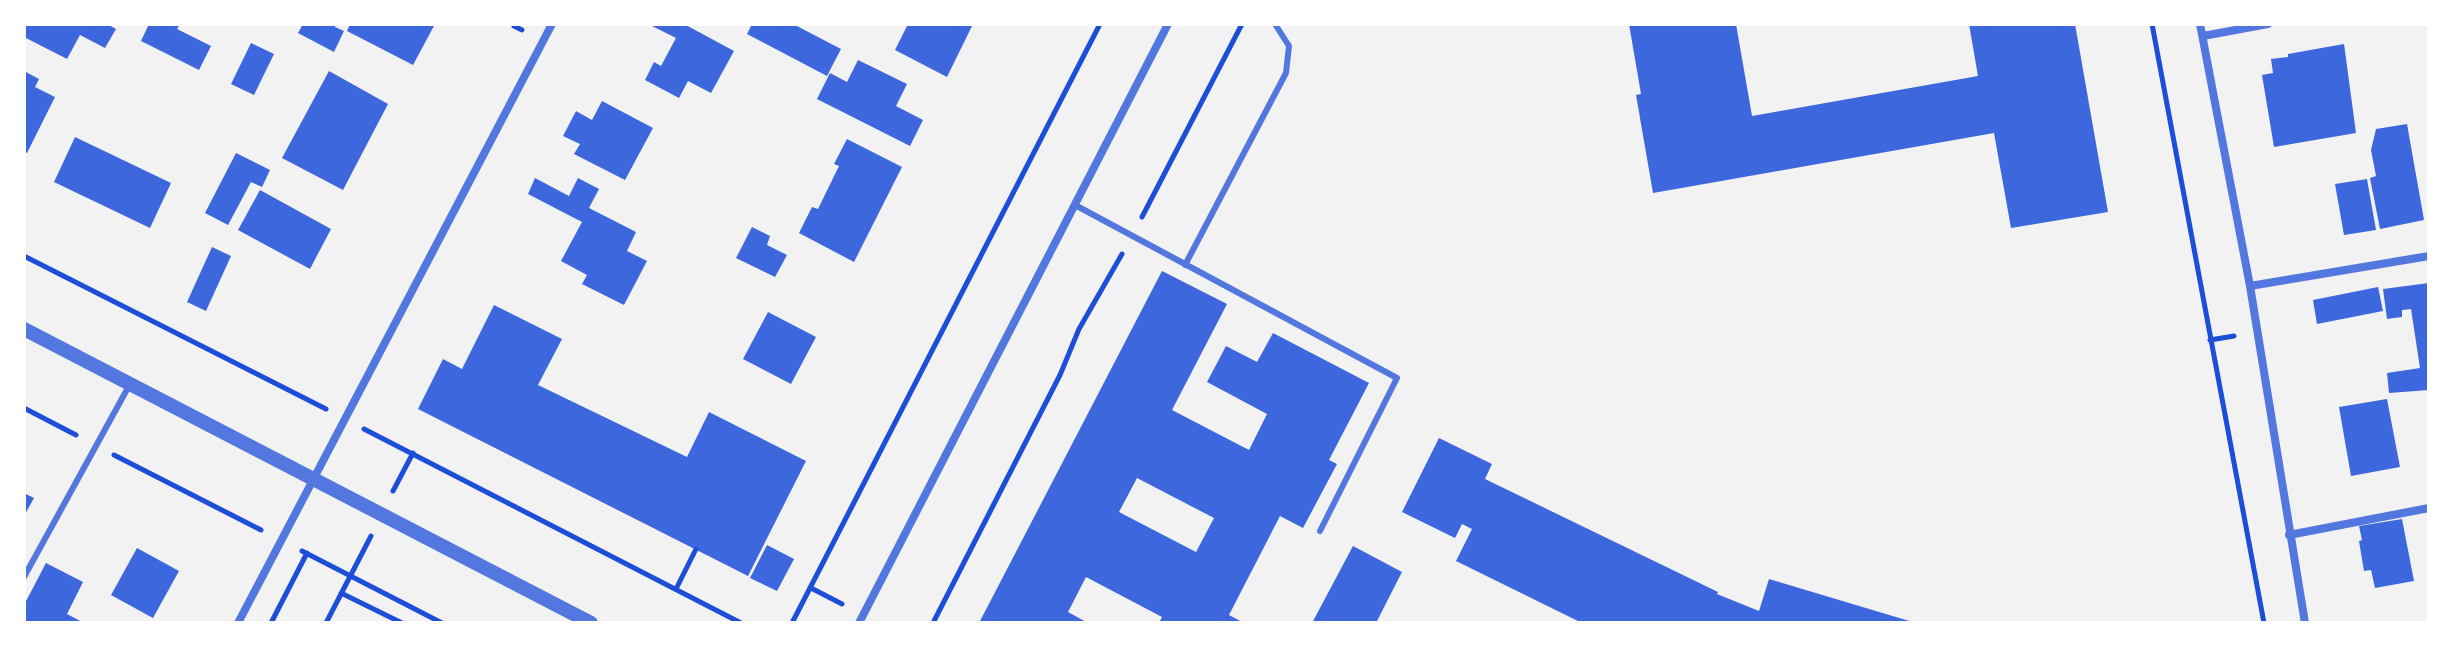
<!DOCTYPE html>
<html>
<head>
<meta charset="utf-8">
<style>
  body { margin:0 }
  #map { position:relative; width:2453px; height:647px; overflow:hidden; background:#f2f2f2; font-family:"Varela Round",sans-serif }
  canvas { display:block }
  .frame { position:absolute; inset:0; border:26px solid #fff; pointer-events:none }
</style>
</head>
<body>
<div id="map">
<canvas width="2453" height="647"></canvas>
<div class="frame"></div>
</div>
<script>
const context = document.querySelector('canvas').getContext('2d');
context.lineJoin = 'round';
function paint(path, color) { context.fillStyle = color; context.fill(path, 'evenodd'); }
const toPath = rows => new Path2D(rows.map(r => 'M' + r).join(''));
function trace(path, color, width, dash) { context.strokeStyle = color; context.lineWidth = width; context.lineCap = dash ? 'butt' : 'round'; context.setLineDash(dash || []); context.stroke(path); }
paint(toPath([
  [24,24,107,24,116,29,105,48,80,35,67,59,24,37],
  [149,24,180,24,177,29,211,46,199,70,141,41],
  [303,24,336,24,335,27,344,31,334,52,298,33],
  [350,24,435,24,413,65,347,31],
  [648,24,684,24,734,51,711,93,688,81,679,98,645,80,654,62,661,66,676,38],
  [752,24,793,24,841,49,827,76,747,34],
  [908,24,912,26,913,24,973,24,947,77,895,50],
  [1629,24,1736,24,1752,116,1978,76,1969,24,2075,24,2108,212,2011,228,1994,133,1653,193,1636,95,1641,94],
  [251,43,274,54,254,95,231,84],
  [2344,44,2356,133,2274,147,2262,75,2273,73,2271,59,2288,57,2288,54],
  [858,60,907,84,896,106,923,120,910,146,817,99,830,73,847,82],
  [24,71,39,79,35,87,55,97,27,153,24,152],
  [329,71,388,104,343,190,282,158],
  [602,101,653,128,625,180,574,154,580,144,563,136,576,111,592,120],
  [2407,124,2424,220,2380,229,2370,178,2376,176,2371,150,2376,129],
  [75,137,171,183,150,228,54,182],
  [847,139,902,167,854,262,799,233,812,207,818,209,839,166,834,164],
  [236,153,270,170,262,187,251,182,228,225,205,213],
  [535,178,569,196,578,178,599,189,589,208,636,232,627,251,647,261,624,305,582,284,587,275,561,261,582,222,528,194],
  [2367,179,2376,230,2344,235,2335,184],
  [260,190,331,229,310,269,238,230],
  [752,227,770,236,767,245,787,255,775,277,736,258],
  [212,247,231,256,206,311,187,302],
  [1162,271,1227,304,1172,410,1249,450,1267,414,1207,382,1226,346,1257,362,1273,333,1369,383,1329,460,1337,464,1303,528,1280,516,1229,615,1244,623,1159,623,1162,617,1086,577,1068,612,1088,623,979,623],
  [1137,478,1214,518,1196,552,1119,512],
  [2429,283,2429,390,2389,393,2387,373,2420,368,2411,309,2402,310,2402,317,2387,319,2383,289],
  [2378,287,2383,311,2317,324,2313,300],
  [494,305,562,339,538,385,687,457,709,412,806,461,748,576,418,409,443,359,462,369],
  [768,312,816,337,791,384,743,359],
  [2387,399,2400,467,2351,476,2339,407],
  [1439,438,1492,464,1485,479,1718,592,1717,594,1759,611,1769,579,1916,623,1582,623,1456,561,1472,529,1462,524,1455,538,1402,512],
  [24,493,34,498,24,516],
  [2402,519,2414,581,2375,588,2371,570,2364,571,2359,541,2362,540,2359,526],
  [767,545,794,559,777,591,750,578],
  [1353,546,1402,572,1376,623,1312,623],
  [137,548,179,571,153,618,111,595],
  [46,563,83,582,67,614,84,623,24,623,24,605]
]), '#3d67dc');
trace(toPath([
  [515,24,514,26,522,30],
  [2152,24,2264,623],
  [1142,217,1242,24],
  [24,256,326,409],
  [2210,340,2234,336],
  [24,408,76,435],
  [364,429,741,623],
  [114,455,261,530],
  [393,491,413,453],
  [302,551,442,623],
  [811,588,842,604],
  [676,589,696,549],
  [341,593,402,623],
  [271,623,307,553],
  [326,623,371,536],
  [792,623,1100,24],
  [933,623,1060,375,1079,329,1122,254]
]), '#1d4ed8', 5);
trace(toPath([
  [1075,205,1397,378,1320,531],
  [1185,265,1286,73,1289,46,1275,24],
  [24,577,130,384]
]), '#5277de', 6);
trace(toPath([
  [2200,24,2250,286,2305,623],
  [2203,36,2268,24],
  [2250,286,2429,256],
  [2289,535,2429,508],
  [238,623,552,24],
  [859,623,1168,24]
]), '#5277de', 8);
trace(toPath([
  [24,329,591,623]
]), '#5277de', 14);
</script>
</body>
</html>
